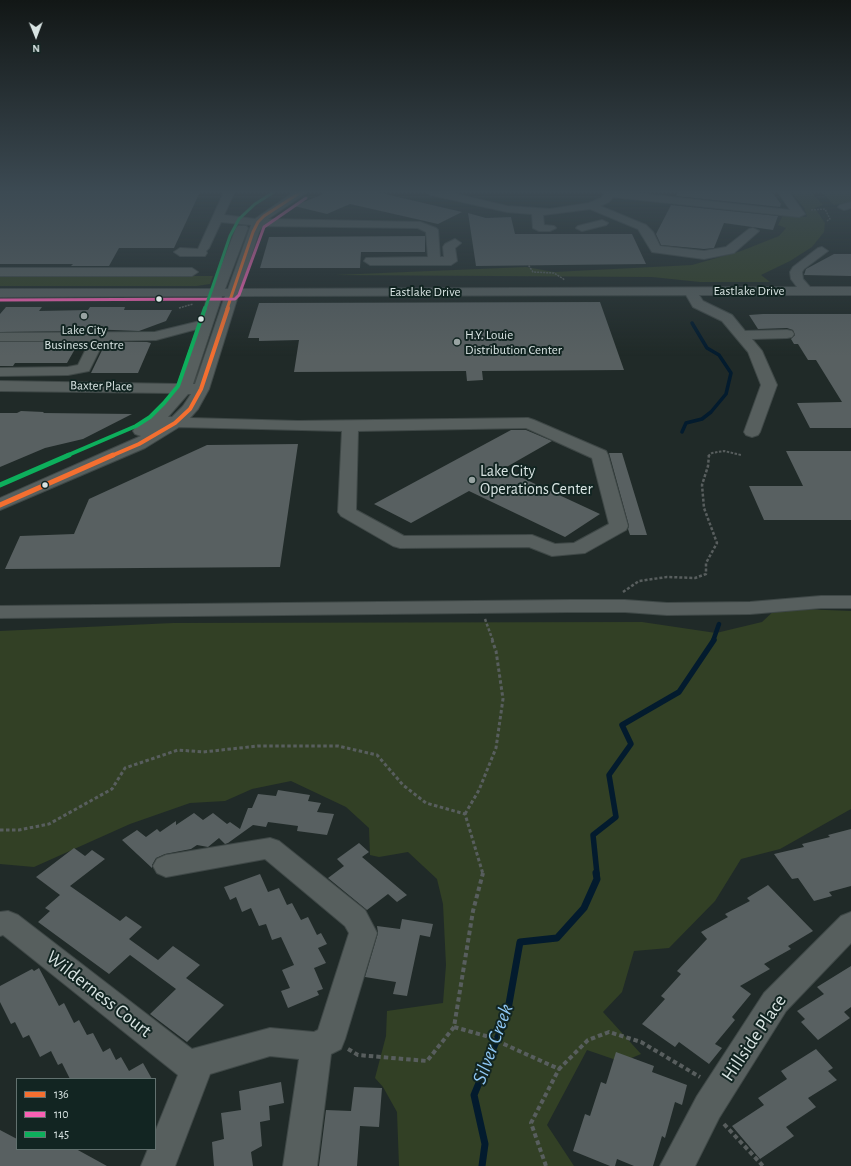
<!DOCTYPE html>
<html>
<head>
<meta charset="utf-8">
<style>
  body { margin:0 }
  #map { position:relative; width:851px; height:1166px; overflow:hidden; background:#202a28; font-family:"Alegreya Sans",sans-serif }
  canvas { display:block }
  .legend { position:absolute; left:16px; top:1078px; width:140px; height:72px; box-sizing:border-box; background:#122522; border:1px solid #62716f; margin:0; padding:5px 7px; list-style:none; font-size:12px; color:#d9e4e3 }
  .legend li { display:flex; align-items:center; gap:8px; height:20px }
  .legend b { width:20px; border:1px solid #62716f }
  .north { position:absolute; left:16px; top:16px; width:40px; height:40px; -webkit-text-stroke:3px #122522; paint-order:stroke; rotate:179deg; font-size:11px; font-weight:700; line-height:16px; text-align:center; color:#d9e4e3 }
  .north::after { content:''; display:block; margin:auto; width:14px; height:18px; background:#d9e4e3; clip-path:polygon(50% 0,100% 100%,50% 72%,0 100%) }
</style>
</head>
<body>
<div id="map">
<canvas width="851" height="1166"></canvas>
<ul class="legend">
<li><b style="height:5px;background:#f46f30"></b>136</li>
<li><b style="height:5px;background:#f860b3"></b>110</li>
<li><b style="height:5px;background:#0daf5c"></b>145</li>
</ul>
<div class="north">N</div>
</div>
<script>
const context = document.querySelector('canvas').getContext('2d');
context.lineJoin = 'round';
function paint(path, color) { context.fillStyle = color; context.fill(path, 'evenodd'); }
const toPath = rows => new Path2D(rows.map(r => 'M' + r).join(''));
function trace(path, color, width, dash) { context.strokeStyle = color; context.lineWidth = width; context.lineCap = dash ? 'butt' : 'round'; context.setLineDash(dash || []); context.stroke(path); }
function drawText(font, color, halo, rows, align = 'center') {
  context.font = font + ' "Alegreya Sans",sans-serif'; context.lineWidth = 4; context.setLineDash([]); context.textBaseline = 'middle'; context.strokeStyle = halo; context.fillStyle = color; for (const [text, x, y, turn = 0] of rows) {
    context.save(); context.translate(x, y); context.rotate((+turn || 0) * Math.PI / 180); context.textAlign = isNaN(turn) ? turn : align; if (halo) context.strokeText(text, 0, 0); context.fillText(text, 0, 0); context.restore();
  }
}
paint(toPath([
  [791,192,811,192,823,205,815,208,825,223,824,232,812,247,790,261,761,275,770,282,700,282,652,277,335,275,526,267,554,272,692,265,741,251,779,236,786,228,778,225,783,215,807,217,804,208],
  [821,192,851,192,851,202,834,205],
  [0,276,213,276,210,284,197,286,0,286],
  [777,608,851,611,851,809,780,849,741,859,715,901,669,948,634,951,622,992,603,1012,641,1054,622,1062,587,1050,547,1125,574,1166,399,1166,397,1112,383,1087,375,1078,386,1036,387,1011,443,1003,446,965,443,904,437,879,408,852,379,857,370,855,369,828,346,807,291,781,252,789,225,801,190,803,130,824,34,867,0,864,0,631,173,623,642,622,716,633,762,622]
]), '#324025');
trace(toPath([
  [682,432,686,423,702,419,711,412,726,394,731,373,719,355,707,348,692,323]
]), '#031b2e', 3.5);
trace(toPath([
  [713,641,719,624]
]), '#031b2e', 4.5);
trace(toPath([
  [597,874,593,835,616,817,609,775,631,744,622,725,679,692,714,640]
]), '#031b2e', 5.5);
trace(toPath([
  [482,1166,485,1144,474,1095,507,1015,520,942,557,938,584,908,597,879,596,873]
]), '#031b2e', 7);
paint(toPath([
  [0,192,200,192,174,248,119,248,109,266,71,266,73,264,0,264],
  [323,192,377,192,462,212,438,224,350,204,327,214,294,206,323,194],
  [678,192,772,192,781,204,780,207,676,196],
  [671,205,778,216,773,230,724,223,714,248,704,249,661,245,656,234],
  [468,213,486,218,511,217,515,234,632,234,646,264,476,266],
  [425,236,425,252,361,252,360,268,260,268,269,237],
  [834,254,851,254,851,276,804,275,806,269],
  [600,302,624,370,482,371,483,380,467,381,466,371,294,372,299,340,259,341,259,338,248,338,259,303],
  [6,307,42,307,39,311,88,310,90,307,125,307,124,310,172,310,166,321,139,331,87,329,86,331,0,332,0,314],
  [763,314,851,314,851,428,810,428,797,403,842,402,816,360,808,360,798,344,794,344,791,339,795,335,793,330,787,328,758,329,749,315],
  [0,342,79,342,67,363,15,363,13,366,0,366],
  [106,342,147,342,151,343,138,373,91,373],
  [21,411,44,412,43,413,132,414,83,439,45,448,0,467,0,413,17,413],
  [511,430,526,430,552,441,503,469,600,514,565,537,469,491,411,523,374,504],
  [298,444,280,567,5,569,20,536,74,534,89,499,207,445],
  [786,451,851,451,851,520,764,520,749,486,803,486],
  [609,453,622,453,647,535,630,535,628,529,629,526],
  [278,790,310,795,308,801,321,803,317,812,334,814,327,835,297,831,298,826,268,822,266,827,253,825,228,843,225,844,219,838,208,847,197,845,191,849,165,854,156,858,152,865,152,868,122,840,137,830,146,837,157,829,160,832,176,821,176,825,194,813,203,820,213,813,227,824,230,822,240,829,248,808,252,808,258,794,276,796],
  [851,829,851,886,829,892,832,896,814,901,798,878,792,879,774,854,804,847,802,844,830,837,828,835],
  [359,843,369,852,362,857,407,895,397,902,388,894,367,910,328,878,344,866,337,859],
  [74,848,85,856,92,850,105,859,70,886,120,921,126,916,142,927,129,939,158,960,173,946,200,965,186,978,224,1005,187,1042,150,1014,176,989,130,955,109,974,38,922,50,911,45,908,60,895,36,877],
  [260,874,268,892,279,888,287,905,292,903,301,920,308,917,317,935,321,933,327,944,318,948,326,963,314,968,323,989,317,991,319,995,288,1008,281,991,290,988,282,970,294,965,281,937,272,940,266,924,259,926,251,908,242,912,236,897,230,900,224,887],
  [768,885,813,931,788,946,791,949,764,964,770,969,740,986,751,994,732,1017,735,1020,715,1044,722,1048,709,1064,679,1042,675,1047,642,1024,665,999,661,996,681,974,677,971,707,939,701,932,728,917,725,914,750,901,747,898],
  [402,919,433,924,430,937,420,935,407,996,393,994,396,982,365,977,378,933,377,926,400,929],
  [851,966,851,1007,844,1012,850,1018,818,1040,801,1022,805,1019,797,1011,824,994,817,987],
  [39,968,59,1006,64,1003,74,1023,79,1020,87,1035,93,1033,103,1052,110,1048,116,1060,121,1057,129,1071,143,1063,152,1079,70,1079,62,1063,58,1065,51,1051,40,1057,29,1035,23,1038,15,1022,11,1024,0,1002,0,986,32,969,34,971],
  [816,1049,833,1068,828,1071,837,1080,808,1098,816,1107,786,1127,794,1136,760,1159,732,1126,764,1105,758,1098,787,1079,781,1071],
  [616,1052,654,1066,652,1072,687,1085,682,1105,675,1102,665,1138,662,1136,653,1166,634,1166,617,1159,615,1166,610,1166,573,1151,585,1114,590,1116,601,1082,606,1084],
  [281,1082,284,1103,269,1106,270,1120,260,1122,262,1146,251,1152,253,1166,214,1166,212,1142,224,1139,221,1113,241,1110,239,1091],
  [354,1087,382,1088,379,1127,360,1126,357,1166,319,1166,326,1110,351,1111],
  [0,1130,17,1139,17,1149,76,1149,107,1166,0,1166]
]), '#586061');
const minor = toPath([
  [224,192,234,193,224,215,255,219,294,192,307,192,268,219,420,222,436,228,438,230,440,257,444,257,443,247,445,244,455,239,461,243,455,248,457,261,451,265,370,265,364,261,366,258,428,257,426,232,418,228,263,226,259,232,241,289,797,287,791,279,790,272,793,267,818,248,822,247,828,251,804,269,802,272,803,279,810,287,851,287,851,295,699,295,703,301,732,315,745,331,787,330,792,331,794,334,792,337,787,338,752,339,762,351,777,385,760,432,758,435,752,437,746,435,744,432,761,385,748,352,722,321,693,307,686,295,238,296,209,389,198,409,190,418,298,421,528,418,534,420,606,451,608,455,628,526,626,530,585,553,552,556,529,547,400,548,393,546,341,516,338,512,342,431,179,427,145,448,0,510,0,498,141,436,135,434,133,431,135,428,148,420,172,393,0,391,0,381,178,384,197,329,156,340,104,341,89,371,68,375,0,376,0,368,68,367,78,365,90,341,0,341,0,333,155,332,200,321,208,296,0,297,0,289,212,289,236,228,238,226,246,226,248,228,225,289,228,289,251,225,221,222,209,248,206,251,207,253,205,256,180,256,174,252,180,248,198,249,224,192],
  [222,296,225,296,195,384,193,384,222,296],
  [188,394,191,394,183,406,172,417,168,417,188,394],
  [526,428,592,458,609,524,574,543,555,544,532,535,404,536,356,510,358,431,526,428],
  [426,192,447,192,507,206,550,209,589,203,601,198,606,192,626,192,790,210,778,192,789,192,805,214,799,217,613,197,609,202,600,206,646,225,653,232,660,246,704,251,726,247,749,229,753,228,759,231,734,253,704,259,652,252,638,229,590,209,543,215,544,225,554,226,556,228,550,231,539,231,533,228,532,214,507,212,431,195,426,192],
  [851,202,851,208,844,210,838,207,840,205,851,202],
  [602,220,608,223,606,225,582,231,576,228,578,226,602,220],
  [0,268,192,268,198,272,192,276,0,276,0,268],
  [821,596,851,596,851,608,821,608,750,614,667,615,625,612,569,612,0,618,0,606,569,600,625,600,667,603,750,602,821,596],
  [270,838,279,841,365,910,377,933,345,1039,341,1049,331,1054,317,1166,283,1166,299,1059,270,1056,210,1074,175,1166,141,1166,148,1149,155,1149,155,1132,178,1075,3,935,0,936,0,912,8,911,18,915,192,1049,270,1028,314,1032,318,1030,349,933,345,926,265,859,166,877,157,873,153,866,157,859,166,855,270,838],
  [851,912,851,943,786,1011,719,1118,695,1166,660,1166,697,1096,764,993,841,916,851,912]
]);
trace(minor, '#3f4847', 2);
trace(toPath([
  [811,210,825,209,830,219,827,221],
  [527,263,533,272,554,273,565,280],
  [179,308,193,304]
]), '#585e5e', 1.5, [2, 1]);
trace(toPath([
  [708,456,712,453,724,451,741,455]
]), '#585e5e', 2, [2.5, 1.5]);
trace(toPath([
  [623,592,639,581,667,577,695,578,706,574,706,563,717,543,704,508,702,485,708,466,709,455],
  [485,619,493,641]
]), '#585e5e', 2.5, [3, 2]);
trace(toPath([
  [465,814,479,790,496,748,503,699,496,651,492,640],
  [0,830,19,830,49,824,112,789,125,768,178,750,203,752,258,746,338,746,377,755,403,785,426,803,465,814,483,874]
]), '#585e5e', 3, [3.5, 2.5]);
trace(toPath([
  [454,1027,486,1036,559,1069,588,1040,609,1032,641,1042,700,1077],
  [348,1049,358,1055,427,1061,454,1027,473,911,483,873],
  [724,1124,763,1166],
  [546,1166,531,1123,559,1069]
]), '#585e5e', 4, [4.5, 3]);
paint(minor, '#575f5e');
trace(toPath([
  [227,309,253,232,258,222,264,216,301,192]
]), '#f46f30', 3);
trace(toPath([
  [111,456,139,444,175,423,190,409,201,389,228,308]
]), '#f46f30', 4);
trace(toPath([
  [0,505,113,455]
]), '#f46f30', 5);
trace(toPath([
  [0,300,235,299,239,295,264,227,306,198]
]), '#f860b3', 3);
trace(toPath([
  [205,309,230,236,239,219,255,204,274,192]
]), '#0daf5c', 3);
trace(toPath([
  [66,456,136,426,150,417,164,403,178,386,205,308]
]), '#0daf5c', 4);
trace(toPath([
  [0,485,69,455]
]), '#0daf5c', 5);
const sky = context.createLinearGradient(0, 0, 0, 356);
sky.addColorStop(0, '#121716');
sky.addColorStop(0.54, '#3c4a53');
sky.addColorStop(1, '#3c4a5300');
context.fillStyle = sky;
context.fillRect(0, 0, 851, 356);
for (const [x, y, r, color] of [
  [159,299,3.5,"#d9e4e3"],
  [84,316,4,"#98a3a2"],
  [201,319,3.5,"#d9e4e3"],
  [457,342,4,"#98a3a2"],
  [472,480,4,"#98a3a2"],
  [45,485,3.5,"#d9e4e3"]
]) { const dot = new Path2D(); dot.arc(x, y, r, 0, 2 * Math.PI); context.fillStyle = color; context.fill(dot); trace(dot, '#122522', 1.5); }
drawText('13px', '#d9e4e3', '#122522', [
  ["Eastlake Drive",749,291],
  ["Eastlake Drive",425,292],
  ["Baxter Place",101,386,1]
]);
drawText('13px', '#d9e4e3', '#122522', [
  ["Lake City",84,330],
  ["Business Centre",84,345],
  ["H.Y. Louie",465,335,"left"],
  ["Distribution Center",465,350,"left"]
]);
drawText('16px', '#d9e4e3', '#122522', [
  ["Lake City",480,471],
  ["Operations Center",480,489]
], 'left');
drawText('19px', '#d9e4e3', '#122522', [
  ["Wilderness Court",99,994,38],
  ["Hillside Place",754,1038,-56]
]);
drawText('italic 20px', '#8fc7f4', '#122522', [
  ["Silver Creek",493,1044,-70]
]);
</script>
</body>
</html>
